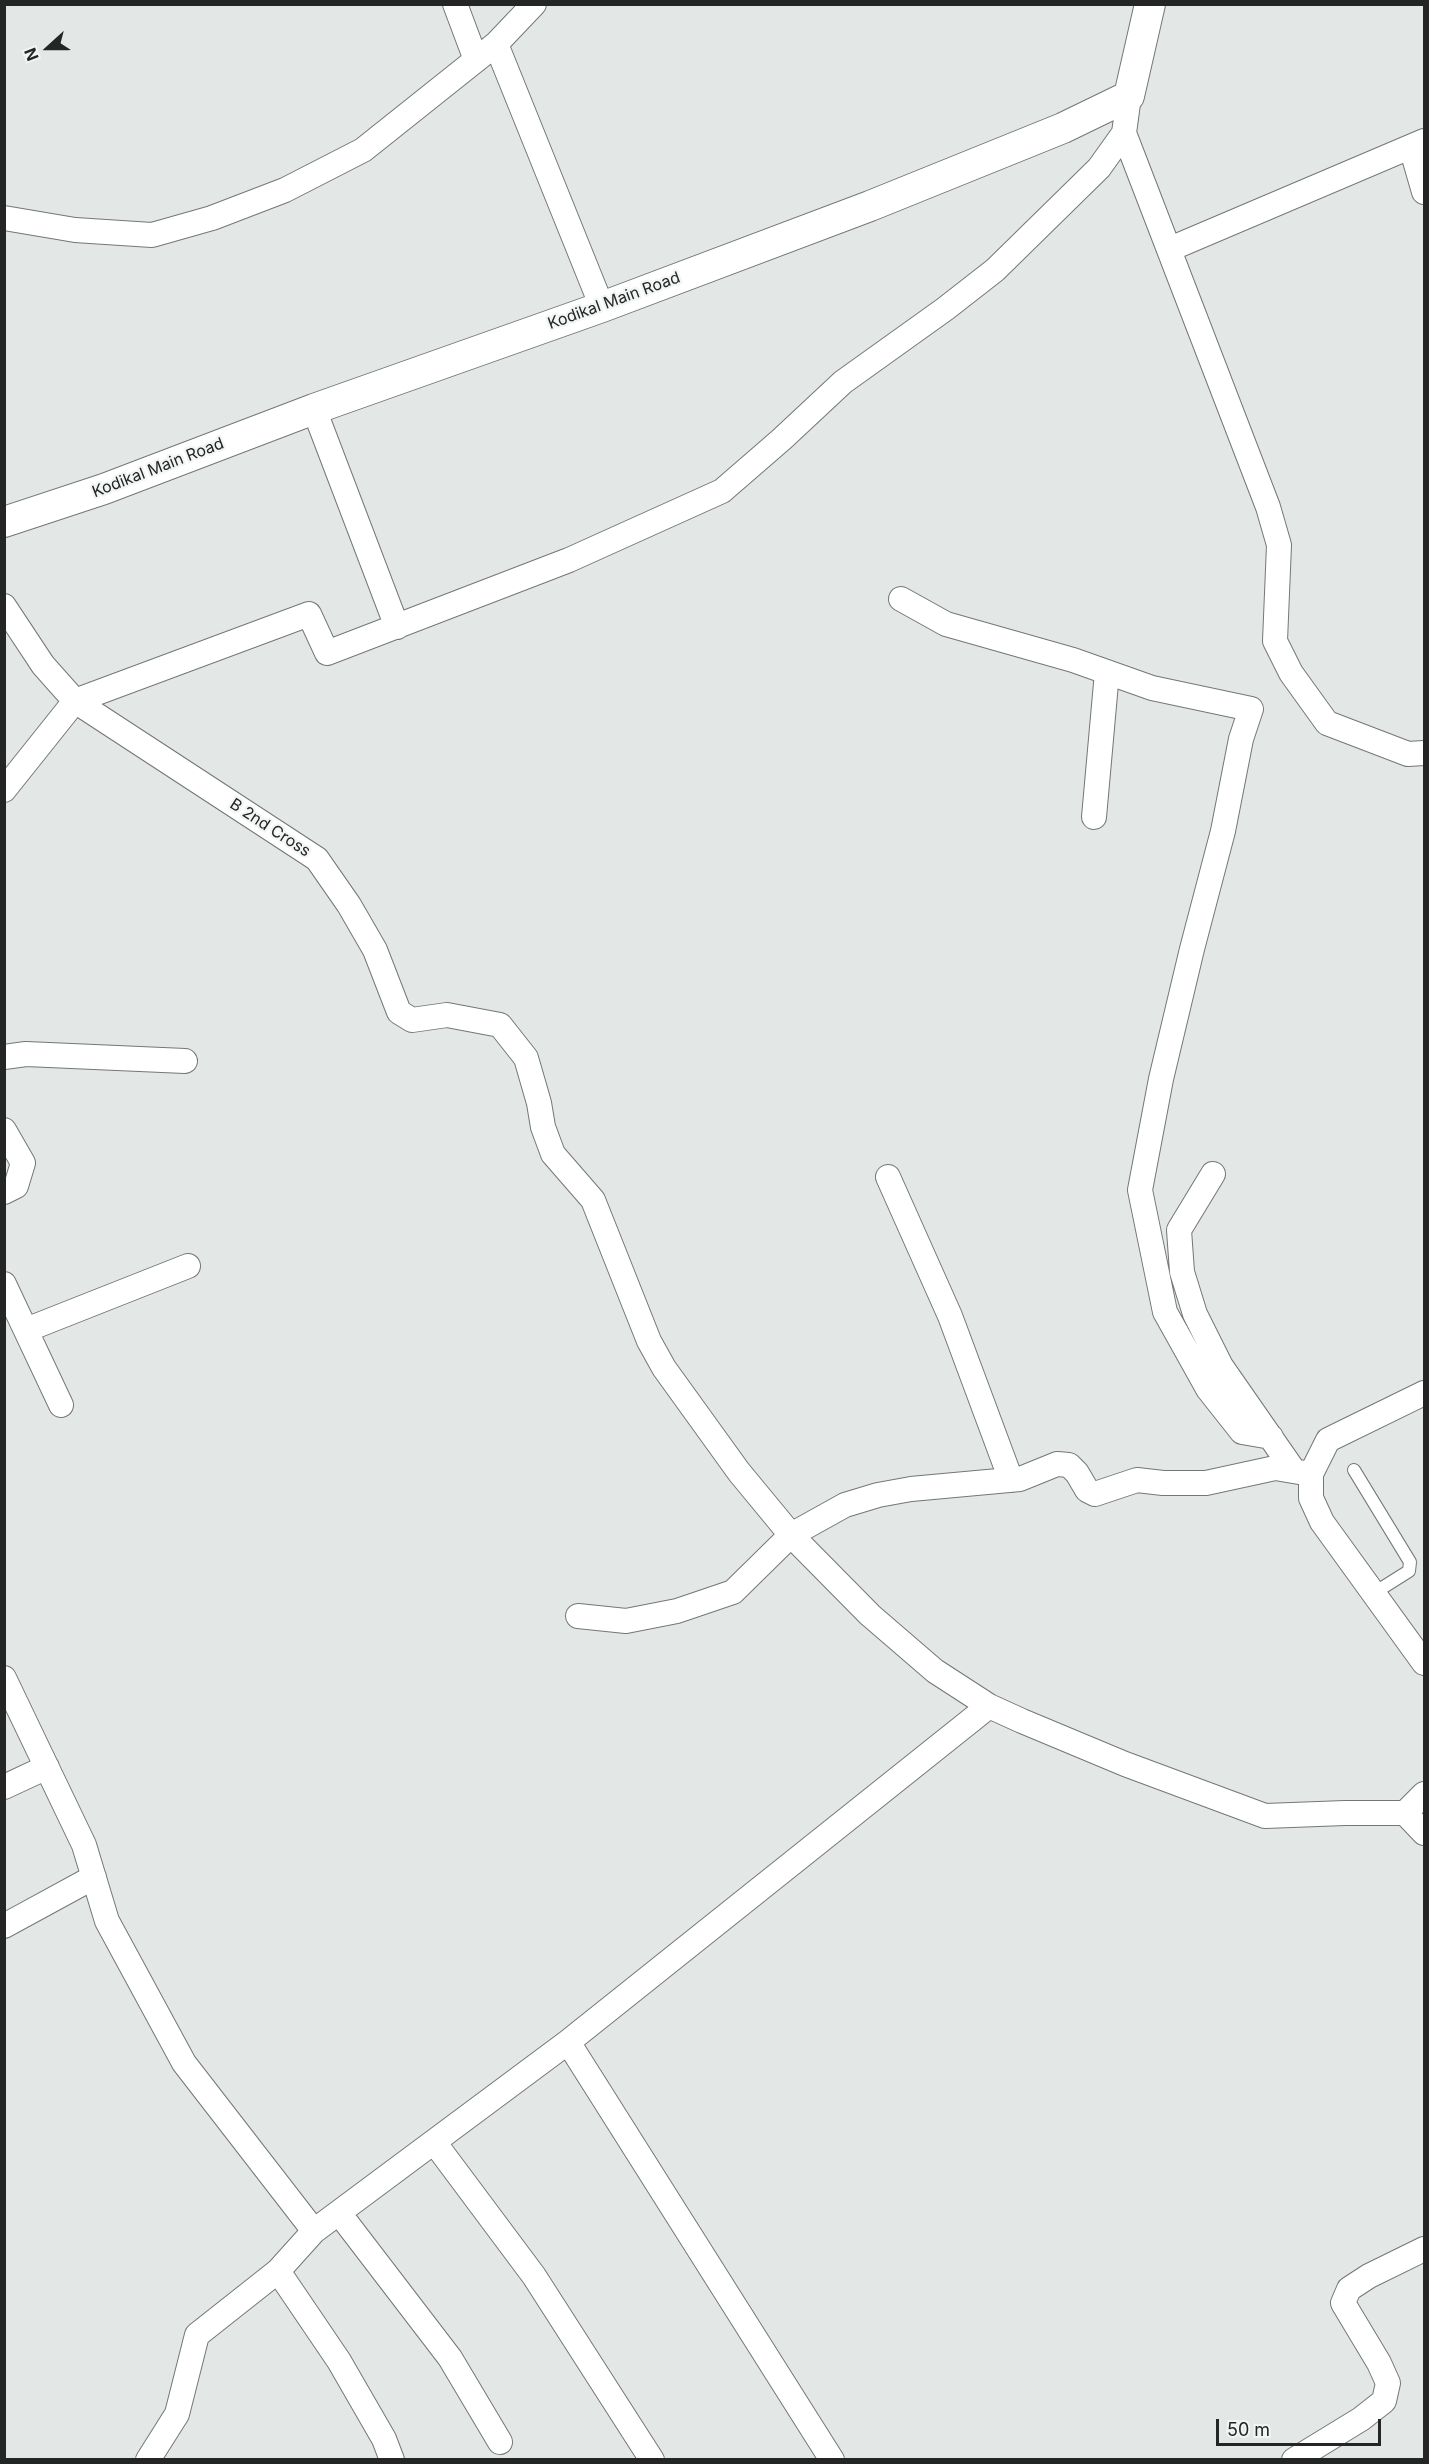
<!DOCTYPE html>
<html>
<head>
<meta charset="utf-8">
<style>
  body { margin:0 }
  #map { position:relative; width:1429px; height:2464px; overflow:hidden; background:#e3e8e6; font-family:Inter,sans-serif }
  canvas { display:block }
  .frame { position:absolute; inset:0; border:6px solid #242525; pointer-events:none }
  .north { position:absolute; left:18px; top:18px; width:60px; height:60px; -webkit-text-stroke:4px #f1f5f4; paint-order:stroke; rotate:249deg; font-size:16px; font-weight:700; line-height:24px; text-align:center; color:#242525 }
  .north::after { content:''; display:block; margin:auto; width:21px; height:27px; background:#242525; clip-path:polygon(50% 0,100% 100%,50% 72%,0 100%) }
  .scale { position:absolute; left:1216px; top:2419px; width:165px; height:27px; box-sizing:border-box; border:3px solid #242525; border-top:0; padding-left:8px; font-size:18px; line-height:21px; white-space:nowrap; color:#242525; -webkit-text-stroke:4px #f1f5f4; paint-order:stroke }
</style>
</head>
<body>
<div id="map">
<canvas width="1429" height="2464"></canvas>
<div class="frame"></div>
<div class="north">N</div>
<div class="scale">50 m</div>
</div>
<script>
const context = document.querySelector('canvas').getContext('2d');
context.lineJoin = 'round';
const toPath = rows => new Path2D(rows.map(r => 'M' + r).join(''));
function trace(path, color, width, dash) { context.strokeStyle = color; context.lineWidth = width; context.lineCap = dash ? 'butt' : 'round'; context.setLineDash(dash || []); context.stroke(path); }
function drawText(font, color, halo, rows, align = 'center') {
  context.font = font + ' Inter,sans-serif'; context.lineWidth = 4.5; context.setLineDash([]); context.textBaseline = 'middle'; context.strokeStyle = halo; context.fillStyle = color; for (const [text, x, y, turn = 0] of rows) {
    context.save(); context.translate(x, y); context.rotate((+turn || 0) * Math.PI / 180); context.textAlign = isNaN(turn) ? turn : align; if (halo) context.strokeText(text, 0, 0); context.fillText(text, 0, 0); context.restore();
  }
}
const service = toPath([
  [1354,1470,1410,1562,1409,1571,1374,1593]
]);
const minor = toPath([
  [455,4,476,60],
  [496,44,602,307],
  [1129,96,1124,133,1268,507,1279,545,1275,641,1291,673,1327,723,1408,754,1424,753],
  [1411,147,1424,192],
  [4,218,75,230,152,235,212,218,285,190,363,150,496,44,534,4],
  [1170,249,1424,141],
  [314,409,397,627],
  [901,599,946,624,1073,660,1152,688,1251,709,1241,739,1223,831,1192,949,1161,1079,1140,1190,1165,1312,1208,1389,1242,1432,1271,1437],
  [4,606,43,665,75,701,317,859,349,905,375,950,399,1012,412,1020,447,1015,500,1025,526,1058,539,1103,543,1127,553,1154,593,1200,649,1341,664,1368,739,1472,791,1535,870,1615,935,1671,989,1706,1022,1721,1125,1764,1265,1816,1345,1813,1405,1813,1424,1794],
  [4,790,75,701,309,614,327,653,569,560,722,491,782,439,843,382,945,309,995,270,1099,168,1124,133],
  [1094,817,1107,672],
  [4,1057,26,1054,185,1061],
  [4,1130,23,1163,16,1186,4,1192],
  [1213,1174,1179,1230,1182,1272,1195,1314,1221,1366,1294,1471],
  [888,1177,950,1316,1011,1480],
  [4,1284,61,1405],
  [26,1330,188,1266],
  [1424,1393,1328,1440,1311,1474,1311,1498,1322,1522,1424,1663],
  [578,1616,626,1621,677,1611,733,1592,791,1535,845,1505,878,1495,911,1489,1020,1479,1057,1464,1069,1465,1077,1473,1087,1490,1095,1494,1137,1480,1163,1483,1206,1483,1275,1468,1311,1474],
  [4,1678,84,1845,107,1921,184,2063,314,2231],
  [4,1787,47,1767],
  [1405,1813,1424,1833],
  [4,1926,94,1877],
  [568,2042,832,2460],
  [434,2142,534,2276,652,2460],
  [339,2213,450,2358,500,2442],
  [278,2271,339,2361,384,2439,392,2460],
  [148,2460,177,2414,197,2335,278,2271,314,2231,568,2042,989,1706],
  [1294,2460,1361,2419,1384,2401,1388,2383,1379,2363,1343,2303,1349,2289,1369,2276,1424,2249]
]);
const tertiary = toPath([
  [4,522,104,489,314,409,602,307,870,206,1063,128,1129,96,1150,4]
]);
trace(service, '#737776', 14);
trace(minor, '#737776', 26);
trace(tertiary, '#737776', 32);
trace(service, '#fff', 12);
trace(minor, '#fff', 24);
trace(tertiary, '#fff', 30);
drawText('16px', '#242525', '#f1f5f4', [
  ["Kodikal Main Road",614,301,-20],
  ["Kodikal Main Road",158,468,-21],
  ["B 2nd Cross",270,828,33]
]);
</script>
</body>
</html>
